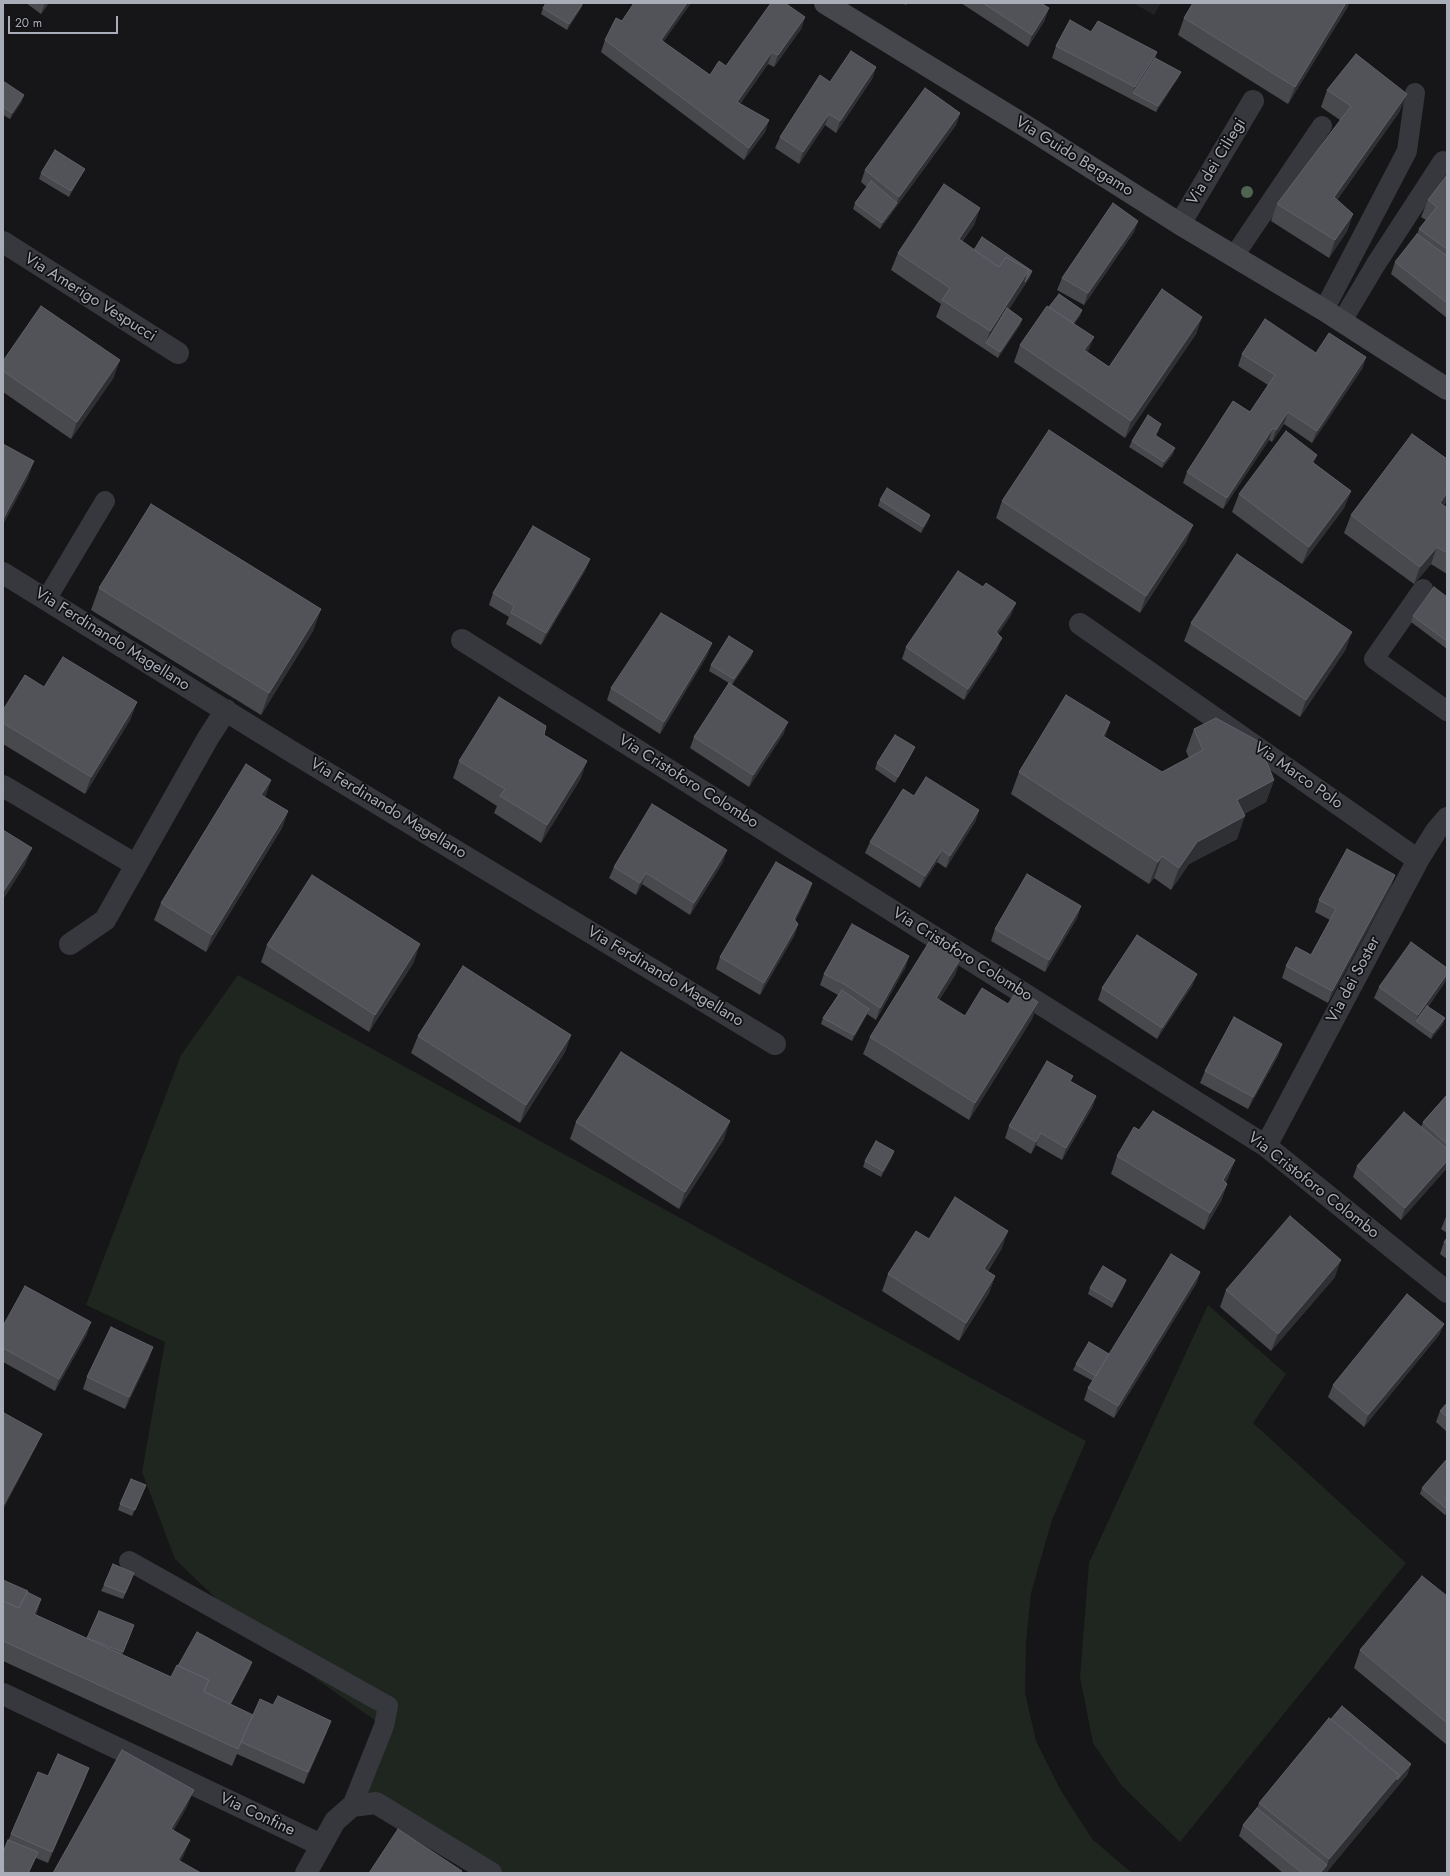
<!DOCTYPE html>
<html>
<head>
<meta charset="utf-8">
<style>
  body { margin:0 }
  #map { position:relative; width:1450px; height:1876px; overflow:hidden; background:#161618; font-family:Jost,sans-serif }
  canvas { display:block }
  .frame { position:absolute; inset:0; border:4px solid #a8adb8; pointer-events:none }
  .scale { position:absolute; left:8px; top:16px; width:110px; height:18px; box-sizing:border-box; border:2px solid #a8adb8; border-top:0; padding-left:5px; font-size:12px; line-height:14px; white-space:nowrap; color:#a8adb8; -webkit-text-stroke:3px #111113; paint-order:stroke }
</style>
</head>
<body>
<div id="map">
<canvas width="1450" height="1876"></canvas>
<div class="frame"></div>
<div class="scale">20 m</div>
</div>
<script>
const context = document.querySelector('canvas').getContext('2d');
context.lineJoin = 'round';
function paint(path, color) { context.fillStyle = color; context.fill(path, 'evenodd'); }
const toPath = rows => new Path2D(rows.map(r => 'M' + r).join(''));
function trace(path, color, width, dash) { context.strokeStyle = color; context.lineWidth = width; context.lineCap = dash ? 'butt' : 'round'; context.setLineDash(dash || []); context.stroke(path); }
function drawText(font, color, halo, rows, align = 'center') {
  context.font = font + ' Jost,sans-serif'; context.lineWidth = 3.5; context.setLineDash([]); context.textBaseline = 'middle'; context.strokeStyle = halo; context.fillStyle = color; for (const [text, x, y, turn = 0] of rows) {
    context.save(); context.translate(x, y); context.rotate((+turn || 0) * Math.PI / 180); context.textAlign = isNaN(turn) ? turn : align; if (halo) context.strokeText(text, 0, 0); context.fillText(text, 0, 0); context.restore();
  }
}
paint(toPath([
  [1133,3,1161,3,1154,15]
]), '#222225');
paint(toPath([
  [238,975,1086,1441,1052,1520,1031,1593,1026,1642,1025,1693,1036,1741,1060,1789,1092,1839,1132,1873,495,1873,361,1788,376,1721,254,1635,175,1559,142,1472,165,1342,86,1305,181,1055],
  [1208,1305,1286,1374,1253,1423,1406,1563,1180,1842,1122,1786,1093,1743,1080,1677,1089,1563]
]), '#1e261f');
trace(toPath([
  [1234,256,1322,126],
  [1324,310,1407,151,1415,93],
  [1342,321,1376,264,1443,161],
  [1423,589,1374,659,1447,711],
  [46,600,105,501],
  [129,1561,388,1706,384,1726,352,1806]
]), '#37383d', 20);
trace(toPath([
  [1180,224,1253,101],
  [3,242,178,353],
  [3,573,289,750,775,1044],
  [1080,624,1418,860],
  [462,640,1266,1146,1447,1292],
  [3,786,136,865],
  [70,944,105,920,208,738,226,710],
  [1266,1146,1418,860,1436,831,1447,818],
  [3,1694,321,1845],
  [306,1873,335,1821,352,1806,376,1803,491,1873]
]), '#37383d', 22);
trace(toPath([
  [825,3,1032,130,1180,224,1324,310,1447,389]
]), '#45474d', 22);
context.fillStyle = '#506452';
for (const [x, y] of [
  [1247,192]
]) { context.beginPath(); context.arc(x, y, 6, 0, 2 * Math.PI); context.fill(); }
paint(toPath([
  [26,3,49,3,41,14],
  [583,3,581,8,567,30,541,14,543,8],
  [634,3,691,3,663,42,710,75,726,66,805,17,801,29,774,67,768,64,740,104,769,120,765,132,744,160,601,52,605,40,622,21],
  [902,3,908,3,906,5],
  [961,3,1041,3,1045,20,1028,47],
  [1193,3,1349,3,1347,8,1288,104,1178,35,1184,18],
  [1091,32,1157,52,1155,58,1181,72,1178,78,1156,112,1052,58,1056,46],
  [876,67,872,79,836,133,825,125,799,164,775,148,780,137,830,82],
  [3,81,22,101,10,119,3,115],
  [1327,90,1400,111,1337,200,1353,214,1347,231,1329,258,1271,221,1277,204,1340,120,1321,107],
  [960,113,956,125,880,229,853,209,855,203,867,187,861,182,865,170],
  [85,169,82,174,69,197,39,179,41,173],
  [1447,175,1447,318,1391,274,1395,262,1417,234,1419,229,1426,220,1421,217,1428,200],
  [980,208,974,225,962,242,974,250,1032,271,1030,277,1009,309,1022,319,1020,325,998,358,936,317,941,304,891,270,898,253],
  [1138,221,1134,232,1084,305,1057,290,1062,278],
  [1049,307,1082,310,1080,316,1074,324,1088,352,1109,367,1202,317,1196,334,1125,438,1014,362,1020,345],
  [1316,353,1366,357,1362,369,1312,443,1284,424,1272,442,1269,440,1223,509,1183,483,1187,472,1250,412,1268,385,1238,366,1242,354],
  [3,361,114,377,71,439,3,392],
  [1159,430,1156,436,1173,454,1162,468,1129,447,1132,441],
  [1314,463,1351,491,1344,508,1302,564,1232,512,1239,494],
  [880,500,930,515,928,521,921,533,878,506],
  [1002,501,1193,525,1186,542,1140,613,996,518],
  [1444,505,1447,508,1447,574,1431,564,1414,584,1344,533,1351,515],
  [590,559,585,571,541,645,506,624,509,617,489,605,493,593],
  [99,588,321,609,313,631,261,715,91,610],
  [1447,597,1447,649,1411,622,1413,616],
  [1011,615,998,634,997,650,964,700,902,659,906,647],
  [1191,623,1346,649,1300,717,1184,641],
  [753,651,751,657,732,685,784,733,749,787,690,748,694,737,729,683,709,671,711,665],
  [708,654,660,734,607,700,611,688],
  [44,687,137,702,130,720,85,794,3,744,3,710],
  [1110,722,1105,737,1162,772,1189,758,1186,751,1194,729,1274,780,1266,802,1244,814,1237,839,1189,864,1171,890,1154,878,1149,884,1011,794,1019,772],
  [544,735,581,778,541,843,494,813,497,806,453,778,459,761],
  [912,753,895,783,875,769,877,763],
  [271,780,265,797,288,811,282,828,206,952,154,920,161,903],
  [914,796,979,810,975,822,946,868,937,862,920,888,865,853,870,842],
  [723,862,690,915,642,884,636,895,609,878,614,867],
  [1395,875,1391,887,1328,1003,1282,978,1286,966,1311,955,1330,920,1315,912,1319,900],
  [812,883,808,895,795,921,798,924,794,936,760,995,716,969,720,957],
  [1081,906,1077,918,1045,972,991,941,995,929],
  [267,945,414,962,369,1032,261,962],
  [909,956,905,968,876,1020,867,1014,852,1041,821,1024,823,1018,838,995,820,985,824,974],
  [961,958,955,975,939,1000,965,1016,1008,1004,1038,1002,1032,1019,969,1120,863,1054,870,1037],
  [1197,974,1192,986,1157,1039,1098,1000,1102,988],
  [1445,982,1428,1007,1443,1024,1431,1039,1374,998,1379,987],
  [571,1035,565,1052,520,1123,411,1053,418,1036],
  [1282,1044,1278,1056,1248,1109,1200,1083,1205,1071],
  [1071,1082,1096,1096,1092,1108,1062,1160,1036,1145,1031,1154,1005,1138,1009,1126],
  [1447,1095,1447,1168,1401,1220,1353,1177,1357,1166,1421,1127,1423,1122],
  [576,1122,724,1139,679,1209,570,1139],
  [1139,1130,1235,1160,1228,1178,1226,1182,1227,1184,1221,1201,1204,1230,1111,1174,1117,1156],
  [894,1151,892,1157,881,1177,863,1167,865,1161],
  [1447,1216,1447,1233,1441,1229,1446,1217],
  [1447,1238,1447,1259,1440,1254,1444,1242],
  [929,1239,1002,1248,988,1271,995,1276,989,1293,959,1341,882,1291,888,1274],
  [1200,1272,1196,1284,1114,1418,1084,1400,1088,1388,1093,1381,1073,1370,1076,1364,1109,1354],
  [1335,1277,1271,1351,1220,1307,1226,1290],
  [1126,1280,1124,1286,1112,1308,1088,1294,1090,1288],
  [1444,1324,1439,1335,1364,1427,1328,1397,1333,1385],
  [3,1326,87,1334,55,1391,3,1362],
  [149,1359,125,1409,83,1389,87,1377],
  [1447,1403,1447,1432,1436,1422,1440,1411],
  [1447,1459,1447,1513,1445,1515,1420,1494,1422,1488],
  [146,1485,132,1516,118,1510,120,1504],
  [132,1579,123,1599,101,1591,104,1585],
  [3,1580,41,1599,36,1615,87,1639,99,1611,132,1631,122,1655,171,1677,178,1666,250,1668,231,1704,253,1715,327,1732,304,1784,237,1754,232,1766,3,1661],
  [1447,1596,1447,1745,1354,1668,1360,1650],
  [1411,1764,1407,1775,1326,1873,1283,1873,1239,1836,1243,1825,1257,1808,1259,1803],
  [48,1776,85,1779,48,1863,36,1858,29,1873,3,1873,3,1852,11,1834]
]), '#47494d');
paint(toPath([
  [45,3,49,3,41,14],
  [583,3,581,8,567,30,569,24],
  [687,3,691,3,656,52,661,40],
  [1346,3,1349,3,1347,8,1288,104,1295,87],
  [1049,8,1045,20,1028,47,1032,35],
  [805,17,801,29,774,67,778,55],
  [772,52,768,64,733,114,737,102],
  [1157,52,1153,64,1133,93,1135,87],
  [876,67,872,79,836,133,840,121],
  [1181,72,1178,78,1156,112,1158,106],
  [1407,94,1400,111,1327,214,1334,197],
  [24,95,22,101,10,119,12,113],
  [960,113,956,125,880,229,882,223,897,203,899,197],
  [829,114,825,125,799,164,803,152],
  [769,120,765,132,744,160,749,148],
  [85,169,82,174,69,197,71,191],
  [980,208,974,225,952,256,959,239],
  [1353,214,1347,231,1329,258,1335,240],
  [1138,221,1134,232,1084,305,1088,293],
  [1029,270,1032,271,1030,277,987,343,986,343,990,331],
  [1082,310,1080,316,1064,339,1066,333],
  [1202,317,1196,334,1125,438,1131,421],
  [1022,319,1020,325,998,358,1000,352],
  [1094,337,1087,354,1084,350],
  [1366,357,1362,369,1312,443,1317,431],
  [120,360,114,377,71,439,77,422],
  [1288,412,1284,424,1272,442,1276,430],
  [1161,424,1159,430,1153,441,1155,435],
  [1273,428,1269,440,1223,509,1227,498],
  [1175,448,1173,454,1162,468,1164,462],
  [1317,455,1311,472,1312,462],
  [34,461,28,478,3,525,3,519],
  [1351,491,1344,508,1302,564,1309,547],
  [1447,493,1447,501,1434,520,1440,503],
  [930,515,928,521,921,533,923,527],
  [1193,525,1186,542,1140,613,1146,596],
  [1437,547,1431,564,1414,584,1420,567],
  [590,559,585,571,541,645,546,633],
  [1016,603,1011,615,992,644,996,632],
  [321,609,313,631,261,715,269,693],
  [1352,632,1346,649,1300,717,1306,700],
  [1002,638,997,650,964,700,968,689],
  [712,643,708,654,660,734,664,722],
  [753,651,751,657,732,685,734,679],
  [137,702,130,720,85,794,91,777],
  [788,722,784,733,749,787,753,775],
  [1110,722,1102,744,1103,736],
  [915,747,912,753,895,783,898,777],
  [587,761,581,778,541,843,547,825],
  [271,780,265,797,261,795],
  [1274,780,1266,802,1229,822,1237,800],
  [979,810,975,822,946,868,950,856],
  [288,811,282,828,206,952,212,935],
  [1245,816,1237,839,1189,864,1171,890,1179,868,1197,842],
  [32,848,25,865,3,900,3,892],
  [727,850,723,862,690,915,694,903],
  [942,850,937,862,920,888,925,876],
  [1162,856,1154,878,1149,884,1158,862],
  [646,873,642,884,636,895,640,883],
  [1395,875,1391,887,1328,1003,1332,991],
  [812,883,808,895,789,931,794,919],
  [1081,906,1077,918,1045,972,1049,960],
  [798,924,794,936,760,995,764,983],
  [420,944,414,962,369,1032,375,1015],
  [909,956,905,968,876,1020,880,1008],
  [961,958,955,975,930,1015,936,998],
  [1197,974,1192,986,1157,1039,1162,1028],
  [1447,974,1447,978,1445,982,1417,1022,1416,1021,1418,1015],
  [1038,1002,1032,1019,969,1120,975,1103],
  [869,1009,867,1015,852,1041,854,1035],
  [1445,1018,1443,1024,1431,1039,1433,1033],
  [571,1035,565,1052,520,1123,526,1105],
  [1282,1044,1278,1056,1248,1109,1253,1097],
  [1096,1096,1092,1108,1062,1160,1066,1148],
  [730,1121,724,1139,679,1209,685,1192],
  [1041,1133,1036,1145,1031,1154,1036,1142],
  [894,1151,892,1157,881,1177,883,1171],
  [1235,1160,1228,1178,1217,1197,1223,1180],
  [1447,1161,1447,1168,1401,1220,1405,1208],
  [1227,1184,1221,1201,1204,1230,1210,1213],
  [1008,1231,1002,1248,978,1286,984,1269],
  [1341,1260,1335,1277,1271,1351,1278,1334],
  [1200,1272,1196,1284,1114,1418,1118,1406],
  [995,1276,989,1293,959,1341,966,1323],
  [1126,1280,1124,1286,1112,1308,1114,1302],
  [91,1322,87,1334,55,1391,59,1379],
  [1444,1324,1439,1335,1364,1427,1368,1415],
  [153,1347,149,1359,125,1409,129,1397],
  [42,1434,37,1445,3,1510,3,1506],
  [41,1599,35,1616,34,1614],
  [252,1662,250,1668,222,1720,224,1715],
  [331,1721,327,1732,304,1784,308,1772],
  [1411,1764,1407,1775,1326,1873,1320,1873,1327,1865,1329,1859,1399,1775],
  [89,1768,85,1779,48,1863,52,1852],
  [194,1790,187,1807,165,1846,171,1829],
  [190,1840,183,1857,174,1873,178,1860]
]), '#2f3033');
const building = toPath([
  [546,3,583,3,569,24,543,8,546,3],
  [634,3,687,3,661,40,710,75,719,61,726,66,771,3,785,3,805,17,778,55,772,52,737,102,769,120,749,148,605,40,616,18,622,21,634,3],
  [983,3,1041,3,1049,8,1032,35,983,3],
  [1193,3,1346,3,1295,87,1184,18,1193,3],
  [1070,20,1091,32,1098,21,1157,52,1135,87,1056,46,1070,20],
  [851,51,876,67,840,121,829,114,803,152,780,137,820,75,830,82,851,51],
  [1356,54,1407,94,1334,197,1353,214,1335,240,1277,204,1351,106,1327,90,1356,54],
  [1155,58,1181,72,1158,106,1133,93,1155,58],
  [3,81,24,95,12,113,3,107,3,81],
  [925,88,960,113,899,197,865,170,925,88],
  [55,150,85,169,71,191,41,173,55,150],
  [1447,175,1447,249,1419,229,1437,207,1428,200,1447,175],
  [871,181,897,203,882,223,855,203,871,181],
  [944,184,980,208,959,239,999,267,1006,257,1029,270,990,331,942,300,950,288,898,253,944,184],
  [1113,203,1138,221,1088,293,1062,278,1113,203],
  [1417,234,1447,256,1447,303,1395,262,1417,234],
  [982,237,1032,271,1025,282,1029,270,1006,257,999,267,974,250,982,237],
  [1162,289,1202,317,1131,421,1020,345,1047,306,1094,337,1084,350,1109,367,1162,289],
  [1059,294,1082,310,1073,323,1049,307,1059,294],
  [41,306,120,360,77,422,3,371,3,361,41,306],
  [1007,308,1022,319,1000,352,986,343,1007,308],
  [1265,319,1316,353,1329,333,1366,357,1317,431,1288,412,1276,430,1273,428,1227,498,1187,472,1233,401,1250,412,1275,375,1242,354,1265,319],
  [1148,415,1161,424,1155,435,1175,448,1164,462,1132,441,1148,415],
  [1049,430,1193,525,1146,596,1002,501,1049,430],
  [1286,431,1317,455,1312,462,1351,491,1309,547,1239,494,1286,431],
  [1412,434,1447,459,1447,493,1440,503,1447,508,1447,553,1437,547,1420,567,1351,515,1412,434],
  [3,444,34,461,3,519,3,444],
  [887,488,930,515,923,527,880,500,887,488],
  [151,504,321,609,269,693,99,588,151,504],
  [533,526,590,559,546,633,511,613,514,606,493,593,533,526],
  [1237,554,1352,632,1306,700,1191,623,1237,554],
  [958,571,983,587,986,583,1016,603,996,632,1002,638,968,689,906,647,958,571],
  [1434,587,1447,597,1447,641,1413,616,1434,587],
  [661,613,712,643,664,722,611,688,661,613],
  [729,636,753,651,734,679,711,665,729,636],
  [63,657,137,702,91,777,3,723,3,710,25,675,44,687,63,657],
  [729,683,788,722,753,775,694,737,729,683],
  [1066,695,1110,722,1103,736,1162,772,1203,750,1194,729,1216,718,1258,741,1274,780,1237,800,1245,816,1197,842,1179,868,1162,856,1158,862,1019,772,1066,695],
  [499,697,546,726,544,735,587,761,547,825,500,796,505,789,459,761,499,697],
  [895,735,915,747,898,777,877,763,895,735],
  [246,764,271,780,261,795,288,811,212,935,161,903,246,764],
  [926,777,979,810,950,856,942,850,925,876,870,842,903,789,914,796,926,777],
  [652,804,727,850,694,903,646,873,640,883,614,867,652,804],
  [3,830,32,848,3,892,3,830],
  [1347,849,1395,875,1332,991,1286,966,1296,947,1311,955,1336,909,1319,900,1347,849],
  [776,862,812,883,794,919,798,924,764,983,720,957,776,862],
  [1027,874,1081,906,1049,960,995,929,1027,874],
  [312,875,420,944,375,1015,267,945,312,875],
  [852,924,909,956,880,1008,844,984,824,974,852,924],
  [1137,935,1197,974,1162,1028,1102,988,1137,935],
  [931,939,961,958,936,998,965,1016,982,988,1008,1004,1018,989,1038,1002,975,1103,870,1037,931,939],
  [1411,942,1447,968,1447,974,1418,1015,1379,987,1411,942],
  [463,966,571,1035,526,1105,418,1036,463,966],
  [842,990,869,1009,854,1035,823,1018,842,990],
  [1427,1006,1445,1018,1433,1033,1416,1021,1427,1006],
  [1234,1017,1282,1044,1253,1097,1205,1071,1234,1017],
  [621,1052,730,1121,685,1192,576,1122,621,1052],
  [1047,1061,1073,1076,1070,1081,1096,1096,1066,1148,1041,1133,1036,1142,1009,1126,1047,1061],
  [1447,1095,1447,1144,1423,1122,1447,1095],
  [1153,1111,1235,1160,1223,1180,1227,1184,1210,1213,1117,1156,1134,1127,1139,1130,1153,1111],
  [1404,1112,1447,1149,1447,1161,1405,1208,1357,1166,1404,1112],
  [876,1141,894,1151,883,1171,865,1161,876,1141],
  [955,1197,1008,1231,984,1269,995,1276,966,1323,888,1274,916,1231,929,1239,955,1197],
  [1290,1216,1341,1260,1278,1334,1226,1290,1290,1216],
  [1447,1238,1447,1244,1444,1242,1447,1238],
  [1171,1254,1200,1272,1118,1406,1088,1388,1171,1254],
  [1103,1266,1126,1280,1114,1302,1090,1288,1103,1266],
  [25,1286,91,1322,59,1379,3,1348,3,1326,25,1286],
  [1407,1294,1444,1324,1368,1415,1333,1385,1407,1294],
  [111,1327,153,1347,129,1397,87,1377,111,1327],
  [1089,1342,1109,1354,1096,1376,1076,1364,1089,1342],
  [1447,1403,1447,1417,1440,1411,1447,1403],
  [4,1413,42,1434,3,1506,3,1415,4,1413],
  [1447,1459,1447,1509,1422,1488,1447,1459],
  [131,1479,146,1485,135,1510,120,1504,131,1479],
  [113,1564,134,1573,125,1593,104,1585,113,1564],
  [1422,1576,1447,1596,1447,1723,1360,1650,1422,1576],
  [3,1580,28,1591,19,1608,3,1601,3,1580],
  [27,1592,41,1599,34,1614,171,1677,177,1665,209,1680,203,1691,253,1715,238,1749,3,1641,3,1601,19,1608,27,1592],
  [99,1611,134,1625,123,1652,87,1638,99,1611],
  [197,1632,252,1662,230,1704,204,1692,209,1680,178,1666,197,1632],
  [278,1696,331,1721,308,1772,241,1742,260,1699,273,1705,278,1696],
  [1342,1706,1411,1764,1397,1780,1399,1775,1331,1719,1342,1706],
  [1329,1718,1399,1775,1329,1859,1259,1803,1329,1718],
  [122,1750,194,1790,171,1829,190,1840,178,1860,201,1873,53,1873,122,1750],
  [58,1754,89,1768,52,1852,11,1834,38,1772,48,1776,58,1754],
  [1257,1808,1327,1865,1320,1873,1302,1873,1243,1825,1257,1808],
  [398,1829,462,1871,460,1873,369,1873,398,1829],
  [8,1840,38,1852,28,1873,8,1873,3,1871,3,1852,8,1840]
]);
paint(building, '#525359');
trace(building, '#5f6168', 1);
drawText('16px', '#a8adb8', '#111113', [
  ["Via Guido Bergamo",1074,157,32],
  ["Via dei Ciliegi",1217,162,-59],
  ["Via Amerigo Vespucci",90,298,32],
  ["Via Ferdinando Magellano",112,640,32],
  ["Via Marco Polo",1298,776,35],
  ["Via Cristoforo Colombo",688,782,32],
  ["Via Ferdinando Magellano",388,809,31],
  ["Via Cristoforo Colombo",962,955,32],
  ["Via Ferdinando Magellano",665,977,31],
  ["Via dei Soster",1354,980,-62],
  ["Via Cristoforo Colombo",1313,1186,38],
  ["Via Confine",257,1815,25]
]);
</script>
</body>
</html>
